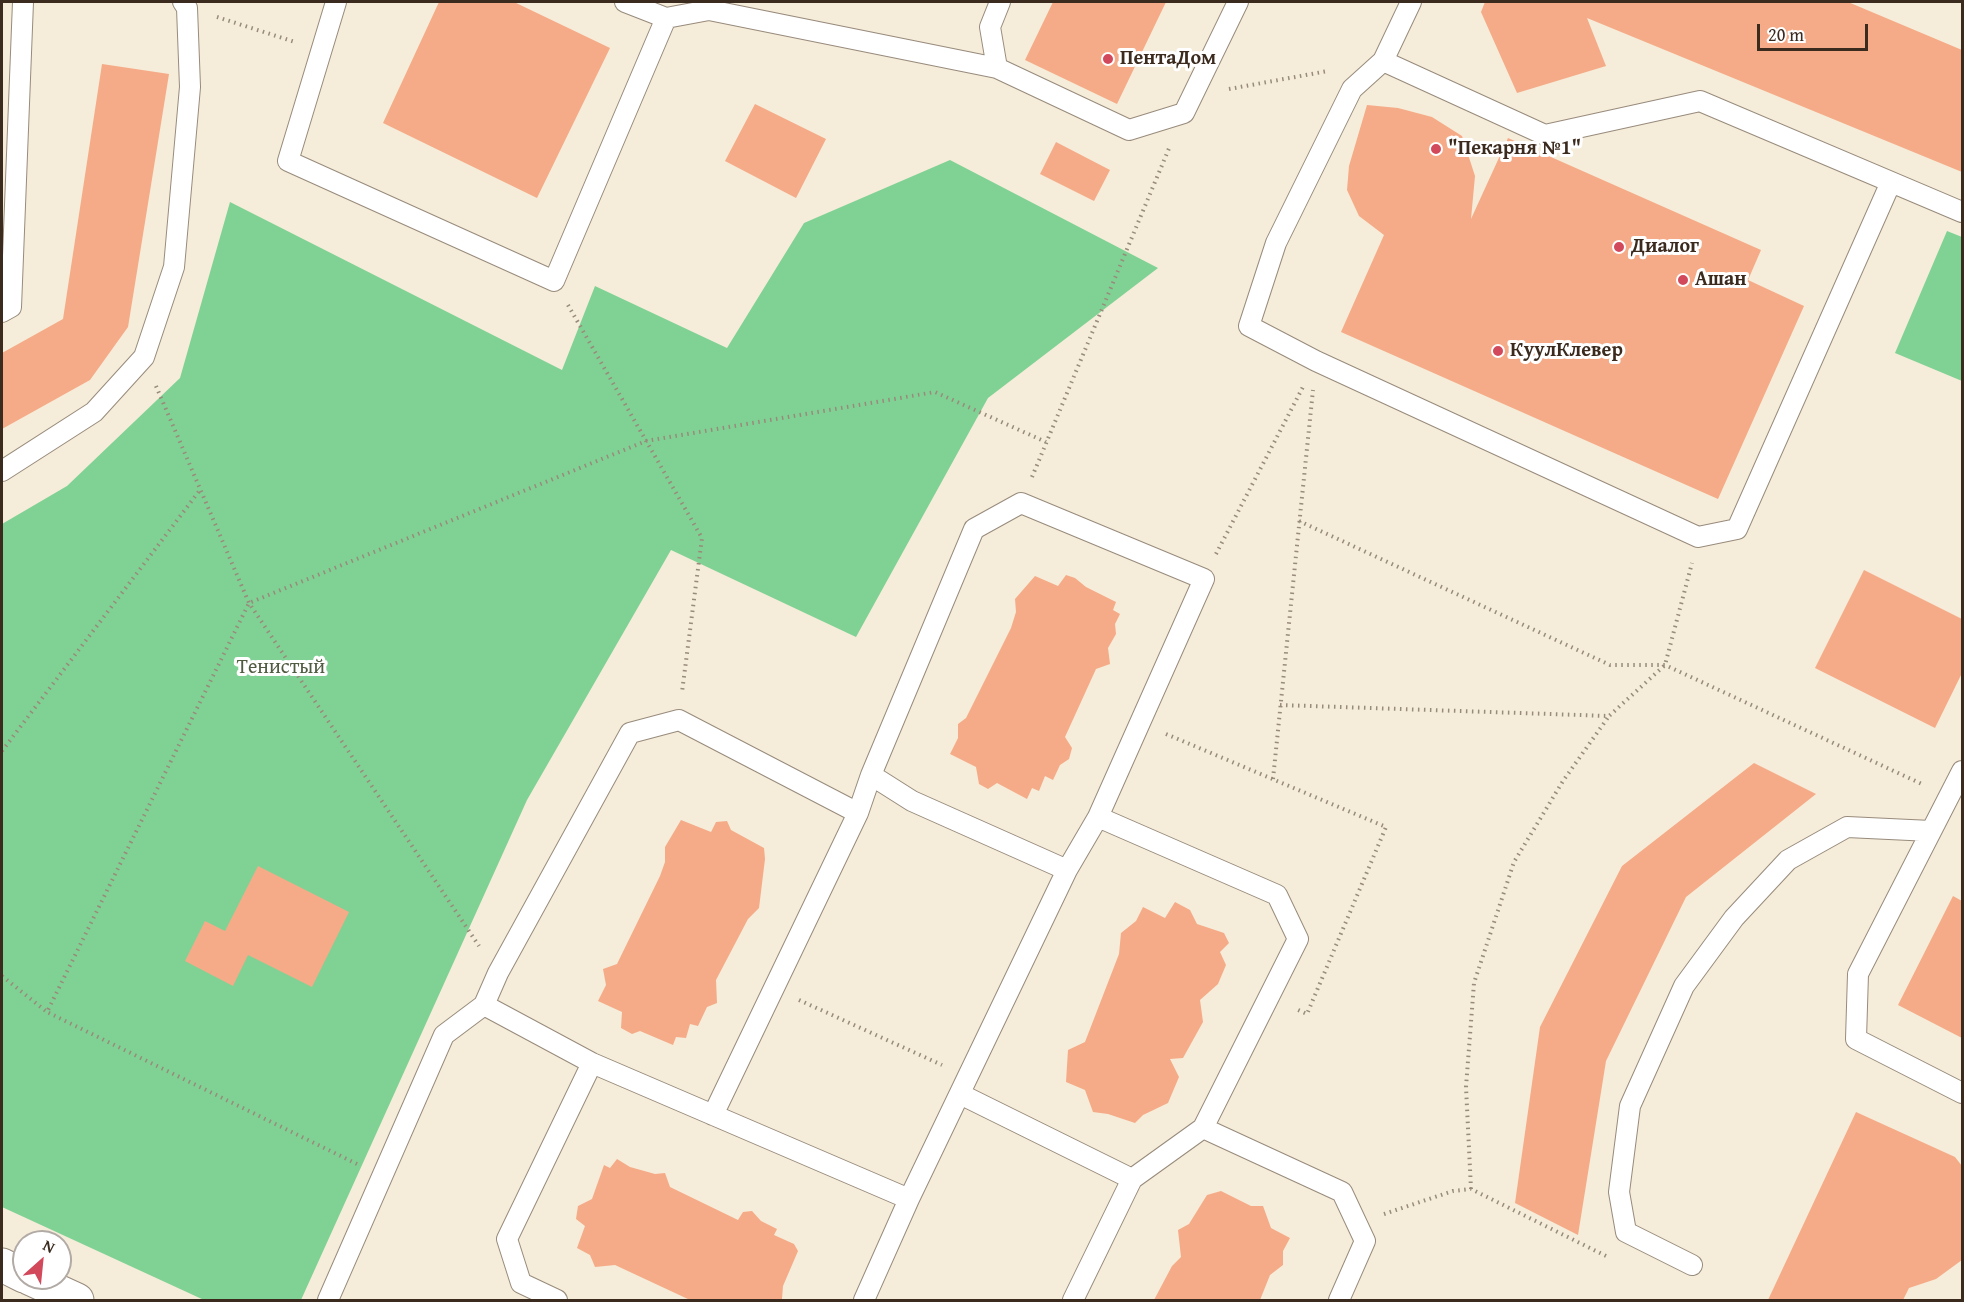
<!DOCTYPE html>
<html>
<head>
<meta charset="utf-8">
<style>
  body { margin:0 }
  #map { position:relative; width:1964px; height:1302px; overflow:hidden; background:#f5ecd9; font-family:"Gentium Book Plus",serif }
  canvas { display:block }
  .frame { position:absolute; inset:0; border:3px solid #3b2a1e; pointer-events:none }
  .north { position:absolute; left:12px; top:1230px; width:60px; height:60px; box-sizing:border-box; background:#fff; border:2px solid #b1aaa5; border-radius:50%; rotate:27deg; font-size:16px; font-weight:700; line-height:24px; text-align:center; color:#3b2a1e }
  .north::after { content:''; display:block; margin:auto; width:21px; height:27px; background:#d1495b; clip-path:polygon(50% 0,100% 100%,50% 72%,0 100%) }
  .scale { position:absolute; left:1757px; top:24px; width:111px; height:27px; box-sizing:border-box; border:3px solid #3b2a1e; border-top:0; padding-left:8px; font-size:18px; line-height:21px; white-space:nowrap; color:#3b2a1e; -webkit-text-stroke:4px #fff; paint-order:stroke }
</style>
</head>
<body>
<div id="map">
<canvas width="1964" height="1302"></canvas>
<div class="frame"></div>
<div class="north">N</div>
<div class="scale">20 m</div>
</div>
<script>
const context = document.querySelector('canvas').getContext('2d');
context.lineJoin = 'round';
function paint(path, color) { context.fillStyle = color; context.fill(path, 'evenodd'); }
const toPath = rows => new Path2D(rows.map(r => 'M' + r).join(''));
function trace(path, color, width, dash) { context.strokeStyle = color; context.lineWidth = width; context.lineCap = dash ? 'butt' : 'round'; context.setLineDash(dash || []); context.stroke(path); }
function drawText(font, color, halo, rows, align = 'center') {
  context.font = font + ' "Gentium Book Plus",serif'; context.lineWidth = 6; context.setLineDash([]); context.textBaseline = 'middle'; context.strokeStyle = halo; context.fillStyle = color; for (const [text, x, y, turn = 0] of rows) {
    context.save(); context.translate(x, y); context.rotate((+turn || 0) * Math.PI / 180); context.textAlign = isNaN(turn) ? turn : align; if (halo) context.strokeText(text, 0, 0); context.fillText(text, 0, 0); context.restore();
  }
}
paint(toPath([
  [950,160,1158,268,988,398,856,637,671,550,527,800,301,1300,204,1300,2,1207,2,524,67,486,180,378,230,202,562,370,595,286,727,348,804,223],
  [1947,231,1962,237,1962,381,1895,353]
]), '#80d294');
paint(toPath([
  [439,2,514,2,610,48,537,198,383,123],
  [1053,2,1166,2,1117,104,1025,60],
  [1485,2,1848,2,1962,50,1962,172,1587,18,1606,66,1517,93,1481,12],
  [102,64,169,74,128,327,90,380,2,429,2,353,63,319],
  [755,104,826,139,796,198,725,161],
  [1367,105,1398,108,1432,117,1462,136,1475,176,1471,219,1508,138,1761,250,1748,280,1804,306,1718,499,1341,332,1384,235,1359,216,1347,190,1349,166],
  [1056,142,1110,170,1094,201,1040,174],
  [1864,570,1962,619,1962,673,1935,728,1815,668],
  [1066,575,1075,578,1086,587,1116,602,1113,610,1120,614,1115,624,1116,634,1108,648,1110,664,1096,669,1065,737,1072,748,1069,759,1060,765,1053,780,1045,776,1039,791,1032,788,1027,799,997,783,988,789,979,784,976,767,950,754,958,738,958,724,966,718,1011,628,1016,612,1015,599,1035,576,1058,586],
  [1754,763,1816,794,1686,897,1606,1061,1578,1235,1515,1203,1540,1027,1622,866],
  [681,820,711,832,716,822,727,821,731,830,764,848,765,859,759,908,748,919,716,980,717,1003,707,1007,698,1026,690,1024,686,1038,676,1037,673,1045,640,1031,632,1034,621,1028,622,1012,598,1001,606,985,603,969,617,964,660,876,665,862,665,847],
  [258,866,349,912,312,987,248,955,233,986,185,961,205,921,225,931],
  [1953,896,1962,901,1962,1038,1898,1005],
  [1175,902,1190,910,1197,924,1224,933,1229,943,1220,952,1226,965,1218,984,1200,1000,1203,1022,1183,1058,1170,1059,1179,1077,1168,1103,1143,1115,1135,1123,1108,1114,1093,1112,1085,1090,1066,1082,1068,1050,1085,1042,1119,954,1121,933,1136,921,1143,907,1165,918],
  [1856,1112,1955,1157,1962,1166,1962,1260,1936,1279,1909,1288,1903,1300,1768,1300],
  [617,1159,630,1167,655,1174,665,1173,670,1187,738,1220,743,1212,752,1211,761,1221,777,1229,774,1235,794,1244,798,1251,783,1286,782,1299,690,1300,615,1265,595,1267,590,1255,577,1248,585,1226,576,1219,578,1206,592,1199,604,1165,610,1168],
  [1221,1191,1251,1206,1263,1206,1271,1228,1290,1238,1283,1251,1283,1265,1270,1275,1260,1300,1154,1300,1172,1266,1181,1257,1178,1230,1189,1224,1207,1195]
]), '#f5ab87');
const lane = toPath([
  [336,2,288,161,554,281,666,18,709,10,997,68],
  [625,2,666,18],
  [1000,2,990,27,997,68,1129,130,1184,113,1238,2],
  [1411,2,1383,61,1545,135,1700,101,1962,212],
  [1383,61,1352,89,1276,243,1249,326,1316,361,1698,537,1737,529,1891,182],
  [2,312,11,307,23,2],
  [2,471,94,412,144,357,174,267,190,87,187,8,183,2],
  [1962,771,1858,974,1856,1039,1962,1093],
  [1067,870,912,801,871,775,974,529,1021,503,1204,579,1098,817,1277,895,1298,939,1203,1128],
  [484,1005,592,1063,909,1199],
  [960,1094,1132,1179],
  [713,1115,858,813],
  [1692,1265,1626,1232,1619,1192,1630,1106,1684,986,1734,918,1788,860,1847,827,1931,831],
  [328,1300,444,1035,484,1005,498,973,630,733,679,720,858,813,871,775],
  [557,1300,521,1283,507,1239,592,1063],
  [864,1300,909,1199,1067,870,1098,817],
  [1073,1300,1132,1179,1203,1128,1342,1192,1365,1241,1339,1300]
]);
const secondary = toPath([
  [2,1265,24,1276],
  [29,1278,77,1300]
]);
trace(lane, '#988b7c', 22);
trace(secondary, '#988b7c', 35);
trace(toPath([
  [217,17,295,42],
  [1229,89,1328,71],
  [568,305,702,538,682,692],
  [156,386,249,603,479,946],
  [1032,477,1170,146],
  [1299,521,1610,665,1665,665,1924,785],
  [1216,554,1304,385],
  [1280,705,1609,716,1665,665,1692,563],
  [1166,734,1386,827,1307,1014,1296,1009],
  [2,751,200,490],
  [1273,779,1313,390],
  [2,976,47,1012],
  [799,1000,942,1065],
  [357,1164,47,1012,249,603,646,441,935,392,1046,442],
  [1471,1189,1466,1087,1474,983,1514,862,1563,781,1609,716],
  [1384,1214,1453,1191,1471,1189,1606,1256]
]), '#988b7c', 4, [1.5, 4.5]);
trace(lane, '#fff', 20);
trace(secondary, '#fff', 33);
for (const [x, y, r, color] of [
  [1108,59,6,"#d1495b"],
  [1436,149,6,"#d1495b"],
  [1619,247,6,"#d1495b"],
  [1683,280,6,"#d1495b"],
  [1498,351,6,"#d1495b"]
]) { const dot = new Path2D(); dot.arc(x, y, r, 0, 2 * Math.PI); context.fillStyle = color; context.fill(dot); trace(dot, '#fff', 2); }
drawText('bold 20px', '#3b2a1e', '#fff', [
  ["ПентаДом",1120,59],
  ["\"Пекарня №1\"",1448,149],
  ["Диалог",1631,247],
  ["Ашан",1695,280],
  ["КуулКлевер",1510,351]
], 'left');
drawText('20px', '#505c41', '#fff', [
  ["Тенистый",281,668]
]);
</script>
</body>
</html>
